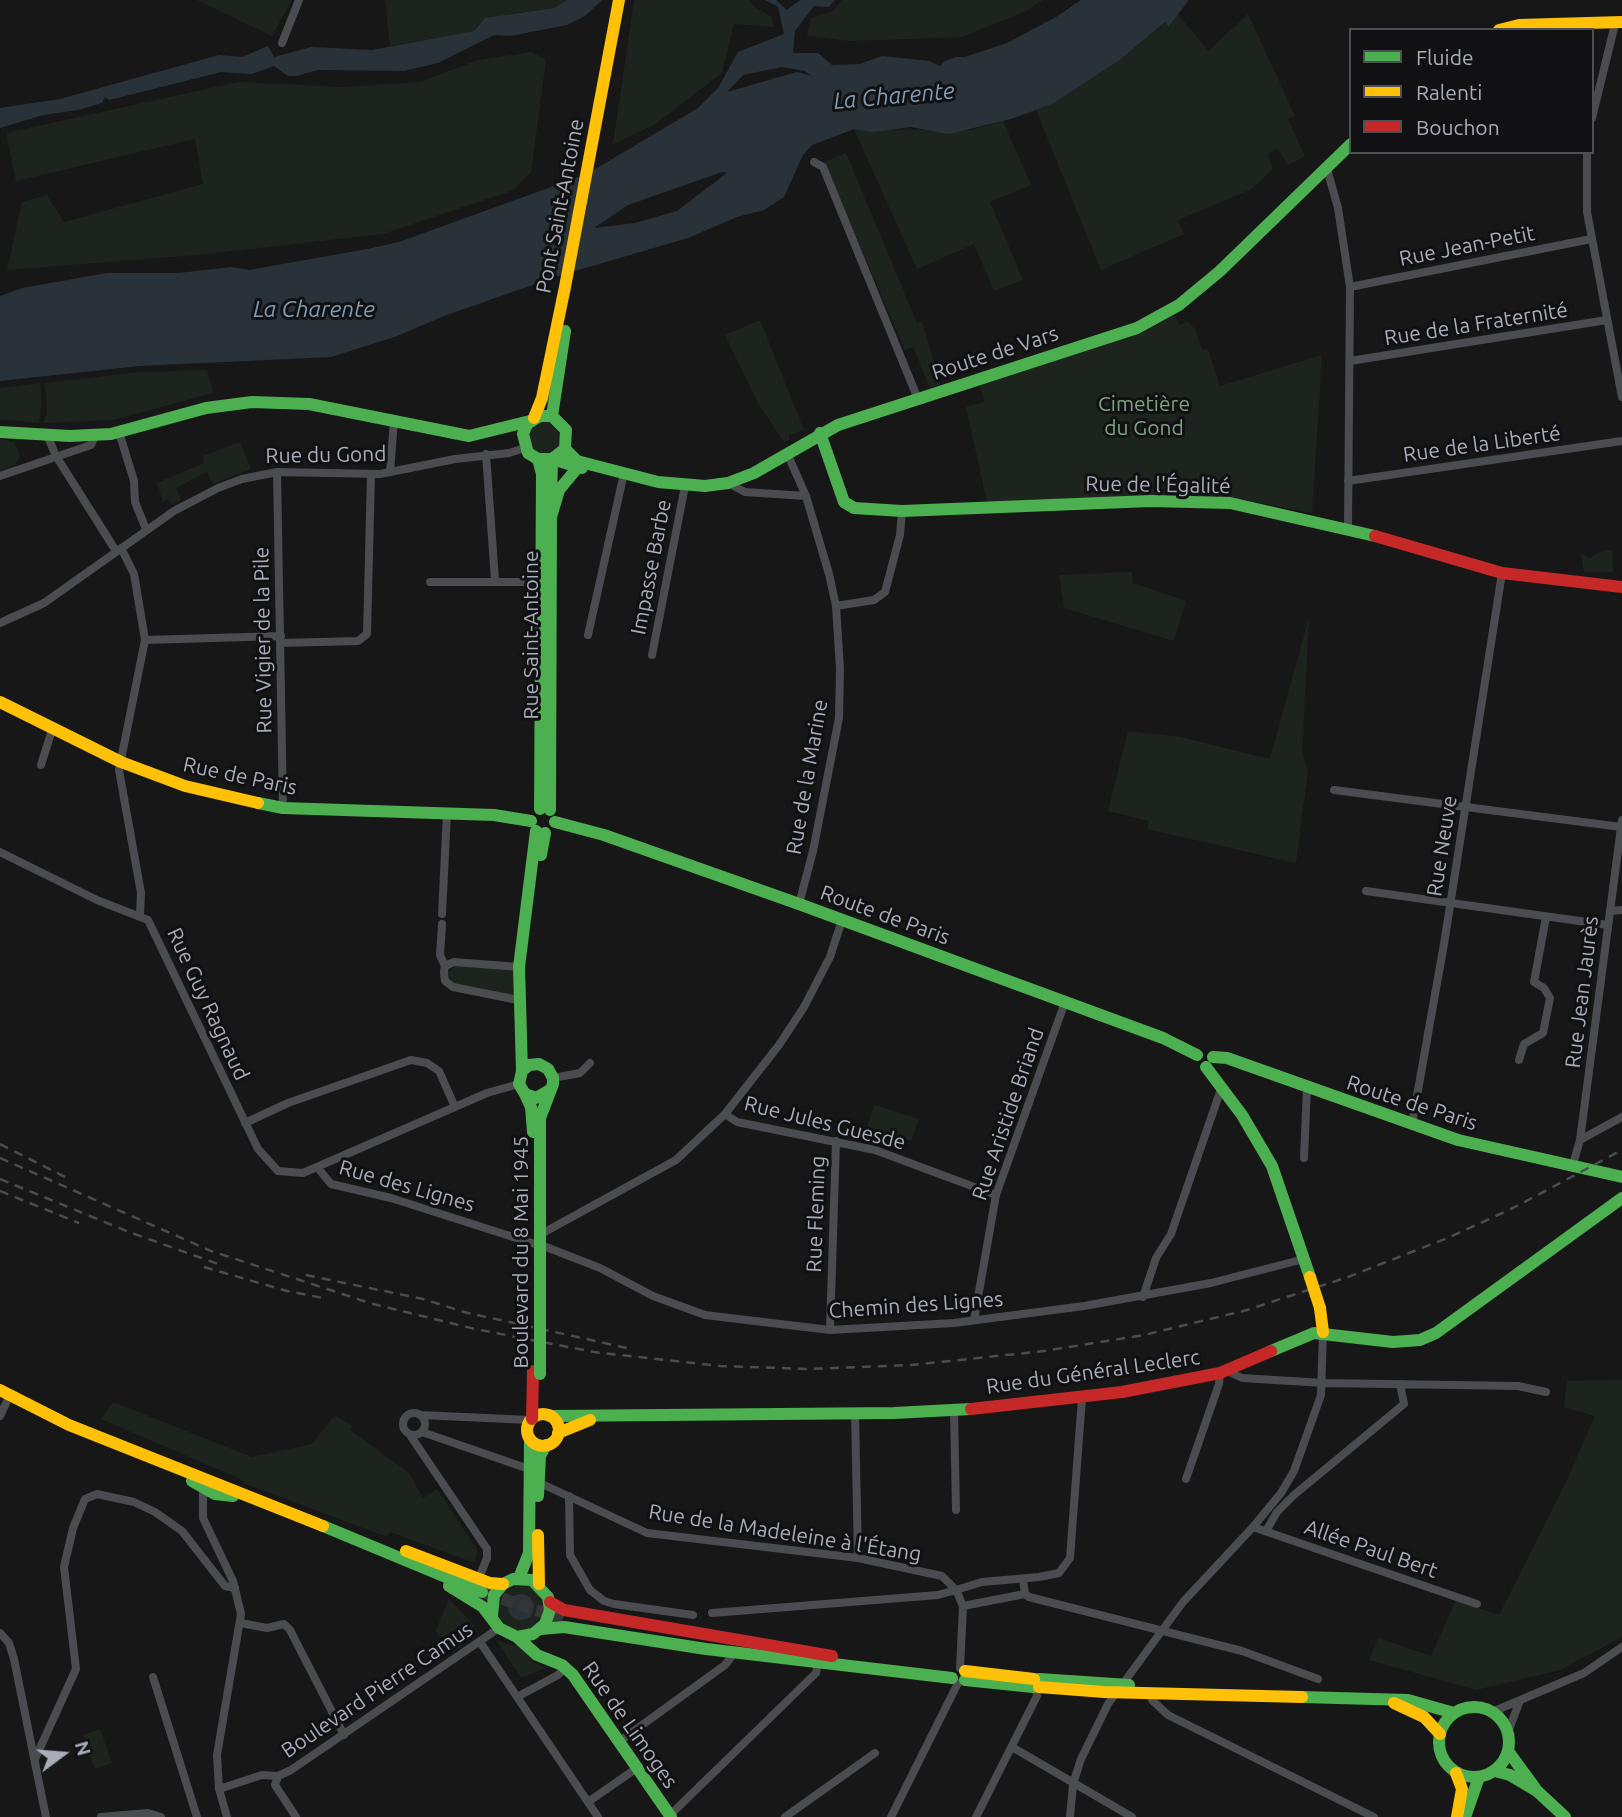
<!DOCTYPE html>
<html>
<head>
<meta charset="utf-8">
<style>
  body { margin:0 }
  #map { position:relative; width:1622px; height:1817px; overflow:hidden; background:#171717; font-family:Ubuntu,sans-serif }
  canvas { display:block }
  .legend { position:absolute; left:1349px; top:28px; width:245px; height:126px; box-sizing:border-box; background:#111113; border:2px solid #4d4f55; margin:0; padding:9px 12px; list-style:none; font-size:21px; color:#a8adb8 }
  .legend li { display:flex; align-items:center; gap:14px; height:35px }
  .legend b { width:35px; border:2px solid #4d4f55 }
  .north { position:absolute; left:28px; top:1719px; width:70px; height:70px; -webkit-text-stroke:5px #111113; paint-order:stroke; rotate:74deg; font-size:19px; font-weight:700; line-height:28px; text-align:center; color:#a8adb8 }
  .north::after { content:''; display:block; margin:auto; width:24px; height:32px; background:#a8adb8; clip-path:polygon(50% 0,100% 100%,50% 72%,0 100%) }
</style>
</head>
<body>
<div id="map">
<canvas width="1622" height="1817"></canvas>
<ul class="legend">
<li><b style="height:9px;background:#4caf50"></b>Fluide</li>
<li><b style="height:9px;background:#ffc107"></b>Ralenti</li>
<li><b style="height:9px;background:#c62828"></b>Bouchon</li>
</ul>
<div class="north">N</div>
</div>
<script>
const context = document.querySelector('canvas').getContext('2d');
context.lineJoin = 'round';
function paint(path, color) { context.fillStyle = color; context.fill(path, 'evenodd'); }
const toPath = rows => new Path2D(rows.map(r => 'M' + r).join(''));
function trace(path, color, width, dash) { context.strokeStyle = color; context.lineWidth = width; context.lineCap = dash ? 'butt' : 'round'; context.setLineDash(dash || []); context.stroke(path); }
function drawText(font, color, halo, rows, align = 'center') {
  context.font = font + ' Ubuntu,sans-serif'; context.lineWidth = 6; context.setLineDash([]); context.textBaseline = 'middle'; context.strokeStyle = halo; context.fillStyle = color; for (const [text, x, y, turn = 0] of rows) {
    context.save(); context.translate(x, y); context.rotate((+turn || 0) * Math.PI / 180); context.textAlign = isNaN(turn) ? turn : align; if (halo) context.strokeText(text, 0, 0); context.fillText(text, 0, 0); context.restore();
  }
}
paint(toPath([
  [197,0,292,0,272,36],
  [385,0,567,0,554,8,514,13,478,24,475,31,390,46],
  [634,0,749,0,753,6,772,17,774,27,734,24,722,73,654,125,613,144],
  [842,0,1043,0,1026,11,962,37,850,41,807,36,811,18,833,11],
  [1178,14,1208,51,1248,14,1295,116,1288,119,1305,156,1288,165,1277,148,1268,154,1273,169,1252,189,1178,220,1184,234,1101,270,1036,110,1052,104,1120,60,1166,22,1170,26],
  [532,52,546,60,531,172,514,190,383,234,197,255,7,270,22,202,47,195,64,222,203,184,195,139,16,181,6,133,238,82,343,87,420,82,478,60],
  [1003,121,1031,185,990,202,1023,280,994,291,974,244,917,269,854,129,971,130],
  [846,153,917,323,922,322,941,384,930,388,913,347,905,350,824,162],
  [1174,315,1180,325,1187,321,1195,329,1202,350,1208,349,1220,386,1322,355,1312,513,1245,500,987,502,966,407,985,402,979,386,1146,331],
  [760,320,804,430,789,435,789,440,784,442,758,403,725,335],
  [207,370,213,393,113,420,44,423,47,410,45,383,139,372],
  [40,383,42,401,39,423,0,419,0,388],
  '528 437a17 17 0 1 1 34 0a17 17 0 1 1-34 0Z',
  [0,439,14,442,20,456,15,465,0,471],
  [240,442,251,469,213,484,207,472,176,488,181,499,172,505,168,499,163,502,157,483,204,463,203,456],
  [1612,550,1613,572,1584,572,1581,554,1590,558,1597,553],
  [1132,572,1133,583,1186,601,1174,641,1064,608,1059,575],
  [1309,617,1302,753,1308,771,1296,863,1147,829,1149,821,1108,811,1128,731,1181,737,1270,759],
  [457,966,515,971,515,996,453,983,448,972],
  [874,1105,919,1119,911,1141,867,1128],
  [1622,1380,1622,1637,1560,1670,1476,1690,1369,1660,1378,1638,1431,1656,1456,1600,1499,1615,1566,1482,1595,1416,1564,1407,1567,1381],
  [113,1402,252,1457,312,1444,335,1415,352,1426,350,1430,409,1473,423,1498,437,1489,477,1549,475,1563,390,1532,387,1537,243,1483,241,1479,101,1419],
  '496 1607a24 24 0 1 1 48 0a24 24 0 1 1-48 0Z',
  [449,1599,475,1626,457,1638,462,1646,452,1652,436,1630],
  [497,1641,522,1647,534,1662,545,1668,521,1678],
  [100,1729,112,1763,95,1769,83,1735]
]), '#1d241e');
paint(toPath([
  [567,0,602,0,585,16,567,25,510,36,494,35,438,63,404,71,318,70,296,76,288,76,274,66,252,74,221,72,109,100,105,97,102,103,78,110,43,115,0,128,0,108,60,99,219,55,242,57,268,46,274,57,311,47,372,50,474,31,485,18,554,8],
  [765,0,776,0,787,10,800,0,835,0,829,7,814,6,795,31,793,53,818,53,832,65,860,64,882,56,929,61,940,66,945,61,956,57,965,57,1007,43,1056,17,1081,0,1189,0,1169,26,1165,22,1120,60,1052,104,1011,119,949,134,911,127,873,132,854,129,812,145,803,155,784,197,764,210,737,217,688,238,558,276,444,316,397,336,331,357,139,366,0,381,0,296,22,288,107,273,179,273,231,267,249,270,367,249,399,242,587,174,698,108,718,88,738,52,784,34,778,7],
  [782,67,805,71,812,76,797,72,727,92,743,75],
  [722,172,727,173,677,211,635,223,594,228,628,205],
  '508 1607a13 13 0 1 1 26 0a13 13 0 1 1-26 0Z'
]), '#2a3239');
trace(toPath([
  [485,1593,563,1619]
]), '#343537', 12, [12, 6]);
trace(toPath([
  [282,43,299,0],
  [1592,118,1615,24],
  [1587,152,1587,212,1622,397],
  [814,162,823,167,918,399],
  [1327,169,1338,208,1350,287,1348,528],
  [1350,287,1591,239],
  [1350,361,1607,320],
  [119,432,134,481,135,502,146,529],
  [47,435,56,456,116,551],
  [787,453,806,496,829,574,836,606,840,669,839,718,813,851,799,904],
  [486,454,495,580],
  [277,472,283,808],
  [390,472,394,420],
  [0,476,91,445,95,436],
  [1348,481,1622,441],
  [728,483,745,492,806,496],
  [121,548,134,574,145,640,119,770,141,893,140,914],
  [430,582,540,582],
  [836,606,874,600,885,592,900,535,902,511],
  [0,623,44,603,174,511,218,488,242,479,277,472,380,474,455,459,509,453,525,448],
  [588,635,624,473],
  [145,640,281,636],
  [281,643,358,641,367,634,371,474],
  [652,655,685,486],
  [41,765,52,730],
  [1334,790,1621,827],
  [0,852,97,900,148,920,258,1149,278,1171,303,1173,487,1093,519,1084],
  [1366,891,1608,925],
  [1610,911,1622,910],
  [442,914,447,813],
  [442,924,440,955,445,966],
  [518,1000,453,987,445,981,444,972,445,966,454,962,519,967],
  [1519,1060,1524,1044,1543,1033,1550,998,1544,988,1534,982,1546,917],
  [553,1078,580,1073,590,1063],
  [725,1114,737,1122,875,1150,996,1195],
  [245,1123,288,1103,411,1060,427,1063,439,1071,455,1107],
  [1412,1124,1444,944,1502,573],
  [1580,1140,1622,1117],
  [1304,1158,1307,1087],
  [317,1167,331,1184,391,1198,535,1244],
  [1572,1168,1580,1140,1622,820],
  [541,1234,676,1160,725,1114,779,1045,804,1007,830,957,842,920],
  [541,1245,600,1268,653,1296,705,1315,830,1330,954,1323,1084,1306,1211,1283,1304,1259],
  [1143,1297,1156,1258,1171,1234,1221,1089],
  [974,1320,996,1195,1065,1002],
  [830,1330,836,1141],
  [1227,1371,1242,1378,1323,1383,1518,1386,1546,1392],
  [954,1410,956,1510],
  '403 1424a11 11 0 1 1 22 0a11 11 0 1 1-22 0Z',
  [855,1413,858,1558],
  [420,1415,530,1420],
  [0,1416,7,1401],
  [422,1432,529,1469],
  [410,1435,487,1549,487,1558,479,1578],
  [1186,1479,1219,1384,1220,1373],
  [538,1482,647,1533,858,1558,942,1576,956,1590,982,1582,1039,1577,1059,1573,1070,1558,1082,1398],
  [203,1486,203,1518,233,1581,241,1614,217,1755,219,1789,227,1817],
  [569,1496,570,1555,590,1590,604,1601,614,1604,693,1615],
  [1253,1527,1477,1604],
  [1266,1531,1277,1512,1294,1495,1404,1404,1400,1384],
  [1023,1579,1025,1594,1029,1597,1242,1651,1318,1679],
  [963,1606,1025,1594],
  [712,1613,938,1595,956,1590,963,1606,960,1668],
  [241,1623,267,1628,284,1624,290,1630,344,1735],
  [0,1633,9,1643,14,1659,46,1817],
  [480,1642,598,1817],
  [153,1677,197,1817],
  [1150,1693,1152,1700,1168,1715,1374,1817],
  [517,1697,558,1675,565,1667],
  [1492,1712,1584,1673,1622,1647],
  [1508,1732,1519,1703],
  [620,1741,725,1665,735,1652],
  [1012,1747,1132,1817],
  [35,1759,76,1669,64,1567,73,1528,85,1499,97,1494,134,1502,155,1512,182,1531,225,1586,235,1588],
  [278,1776,275,1785,296,1817],
  [219,1789,262,1775,278,1776,291,1770,499,1628],
  [588,1802,637,1768],
  [670,1815,816,1673,818,1663],
  [101,1817,148,1813,161,1817],
  [785,1817,875,1753],
  [891,1817,958,1683],
  [976,1817,1037,1696,1036,1688],
  [1070,1817,1073,1784,1081,1759,1108,1704,1183,1602,1253,1527,1281,1493,1294,1471,1321,1395,1323,1332]
]), '#4b4c50', 8);
trace(toPath([
  [552,416,565,331],
  [0,432,70,436,111,434,206,408,252,402,309,404,469,436,530,421],
  [820,433,844,502,854,508,902,511,1151,501,1230,503,1375,536],
  [565,449,577,461,658,482,705,486,728,483,754,473,838,425,1137,328,1179,305,1220,271,1351,144],
  [538,459,542,474,540,809],
  [552,459,565,449,566,430,552,416,540,416,527,424,523,434,528,453,538,459,552,459,582,468],
  [551,502,552,459],
  [258,803,283,808,494,815,531,821],
  [550,810,551,517,559,490,578,467],
  [555,822,604,835,799,904,1163,1038,1197,1055],
  [541,855,545,833],
  [1213,1057,1227,1058,1458,1140,1622,1177],
  [1206,1067,1242,1115,1272,1166,1310,1277],
  [522,1071,519,967,536,831],
  [525,1094,531,1107,533,1132],
  [540,1290,540,1118,553,1084,553,1078,548,1069,539,1064,529,1065,522,1071,519,1084,525,1094,536,1098,550,1090],
  [1271,1351,1314,1333,1393,1342,1420,1340,1436,1333,1622,1198],
  [549,1416,894,1413,971,1409],
  [192,1481,215,1494,233,1496],
  [538,1496,540,1456,546,1445],
  [323,1526,482,1592],
  [519,1578,529,1553,530,1439],
  [449,1586,483,1607,499,1628,517,1637,533,1634,545,1624,550,1610,548,1597,532,1580,513,1579,503,1584,494,1595,492,1616],
  [541,1629,564,1627,706,1649,952,1678],
  [517,1637,537,1655,562,1665,573,1675,671,1817],
  [1039,1679,1129,1685],
  [965,1680,1033,1687],
  [1302,1697,1408,1700,1454,1713],
  '1439 1742a35 35 0 1 1 70 0a35 35 0 1 1-70 0Z',
  [1508,1751,1535,1788],
  [1495,1771,1510,1775,1537,1791,1565,1817],
  [1465,1817,1479,1777]
]), '#4caf50', 12);
trace(toPath([
  [1499,30,1519,25,1622,22],
  [534,418,542,398,565,287,619,0],
  [0,702,121,762,185,786,258,803],
  [1320,1308,1323,1332],
  [0,1390,69,1425,323,1526],
  '527 1430a16 16 0 1 1 32 0a16 16 0 1 1-32 0Z',
  [558,1433,590,1420],
  [538,1535,539,1584],
  [406,1551,490,1583,503,1584],
  [965,1671,1034,1679],
  [1039,1687,1104,1692,1302,1697],
  [1394,1703,1424,1717,1440,1734],
  [1456,1773,1462,1789,1457,1817]
]), '#ffc107', 12);
trace(toPath([
  [1375,536,1502,573,1622,587],
  [971,1409,1122,1392,1220,1373,1271,1351],
  [532,1419,533,1371],
  [550,1602,564,1610,832,1656]
]), '#c62828', 12);
trace(toPath([
  [0,1144,67,1178],
  [0,1158,211,1251,373,1304,475,1329,594,1352,720,1366,809,1369,912,1365,1044,1351,1144,1335,1247,1310,1348,1277,1450,1237,1513,1208,1622,1150],
  [0,1179,129,1232,218,1264],
  [0,1191,79,1223],
  [204,1267,287,1291,323,1298],
  [306,1275,423,1299,464,1312,627,1348]
]), '#4b4c4f', 2.5, [9, 7]);
trace(toPath([
  [540,1290,540,1374]
]), '#4caf50', 12);
trace(toPath([
  [1310,1277,1320,1308]
]), '#ffc107', 12);
drawText('21px', '#a8adb8', '#111113', [
  ["Pont Saint-Antoine",560,206,-79],
  ["Rue Jean-Petit",1467,246,-11],
  ["Rue de la Fraternité",1476,324,-9],
  ["Route de Vars",995,353,-18],
  ["Rue de la Liberté",1482,444,-8],
  ["Rue du Gond",326,455,-1],
  ["Rue de l'Égalité",1158,485,1],
  ["Impasse Barbe",651,567,-79],
  ["Rue Saint-Antoine",531,635,-90],
  ["Rue Vigier de la Pile",263,640,-91],
  ["Rue de Paris",240,776,12],
  ["Rue de la Marine",807,777,-80],
  ["Rue Neuve",1442,846,-81],
  ["Route de Paris",885,915,20],
  ["Rue Jean Jaurès",1582,992,-83],
  ["Rue Guy Ragnaud",208,1004,65],
  ["Route de Paris",1412,1103,18],
  ["Rue Aristide Briand",1008,1114,-71],
  ["Rue Jules Guesde",825,1123,14],
  ["Rue des Lignes",407,1186,16],
  ["Rue Fleming",816,1214,-88],
  ["Boulevard du 8 Mai 1945",521,1252,-90],
  ["Chemin des Lignes",916,1305,-4],
  ["Rue du Général Leclerc",1093,1372,-8],
  ["Rue de la Madeleine à l'Étang",785,1533,9],
  ["Allée Paul Bert",1371,1549,19],
  ["Boulevard Pierre Camus",377,1690,-34],
  ["Rue de Limoges",630,1725,55]
]);
drawText('21px', '#7fa381', '#111113', [
  ["Cimetière",1144,404],
  ["du Gond",1144,428]
]);
drawText('italic 23px', '#7f9bb3', '#111113', [
  ["La Charente",894,96,-5],
  ["La Charente",314,309]
]);
</script>
</body>
</html>
